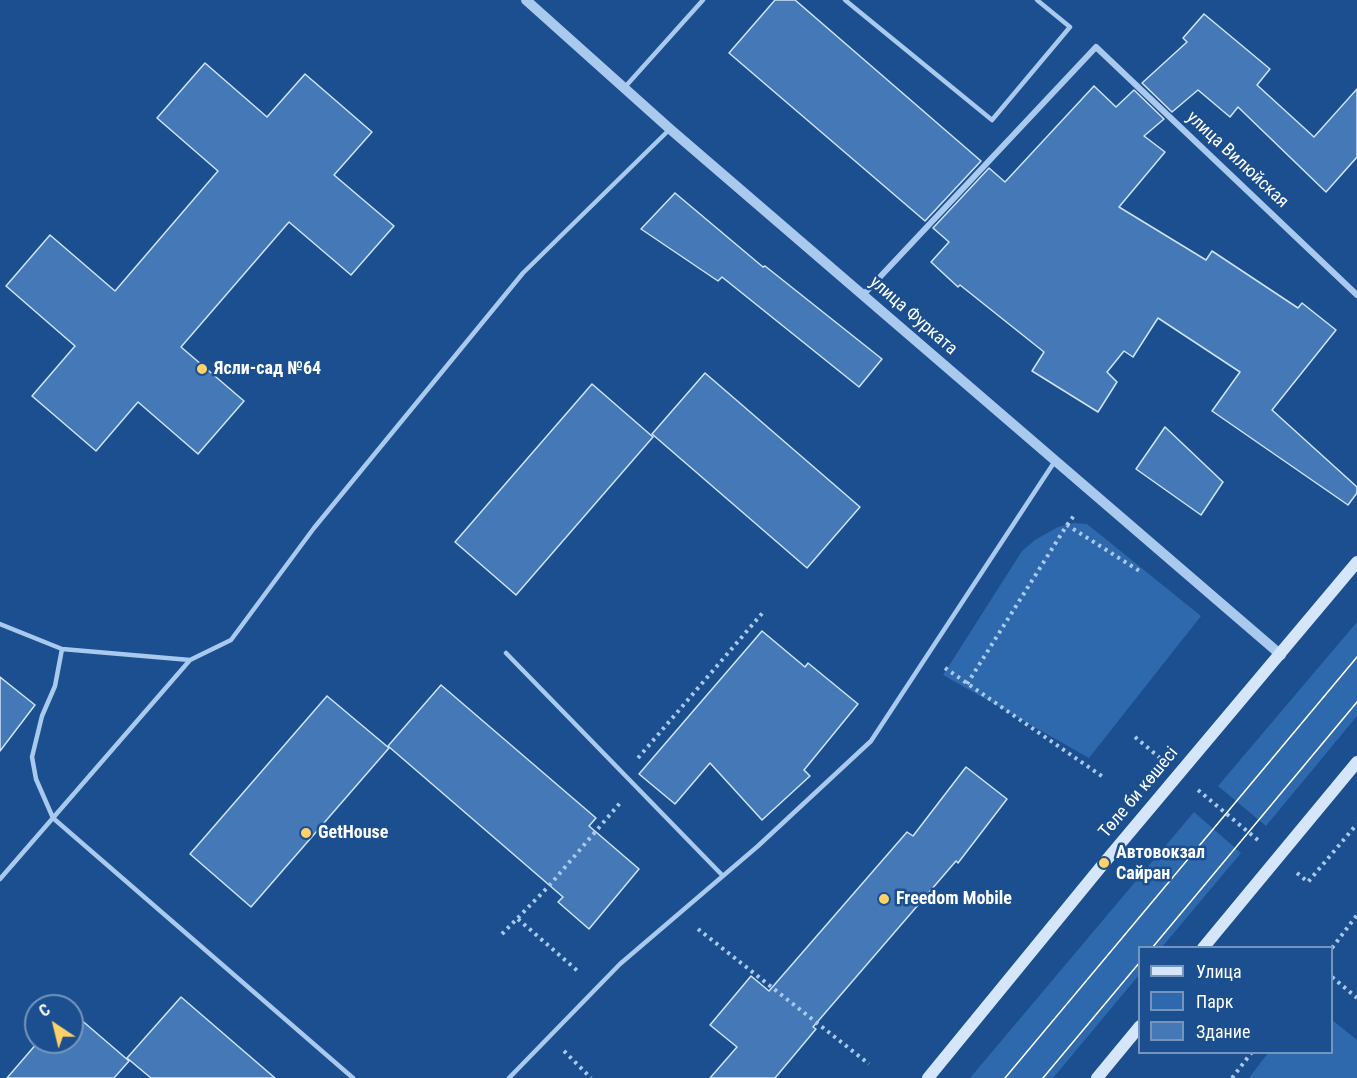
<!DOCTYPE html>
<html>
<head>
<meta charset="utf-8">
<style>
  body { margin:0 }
  #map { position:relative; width:1357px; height:1078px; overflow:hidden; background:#1b4f8f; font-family:"Roboto Condensed",sans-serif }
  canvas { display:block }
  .legend { position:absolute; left:1138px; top:946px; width:195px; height:108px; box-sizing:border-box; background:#1b4f8f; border:2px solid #7695bc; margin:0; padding:8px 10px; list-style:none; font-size:18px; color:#fff }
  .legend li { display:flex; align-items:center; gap:12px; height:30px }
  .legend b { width:30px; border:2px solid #7695bc }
  .north { position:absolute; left:24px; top:994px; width:60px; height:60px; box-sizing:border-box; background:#1b4f8f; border:2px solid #7695bc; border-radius:50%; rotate:325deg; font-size:16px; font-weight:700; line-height:24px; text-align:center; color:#fff }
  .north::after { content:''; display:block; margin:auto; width:21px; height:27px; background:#ffd166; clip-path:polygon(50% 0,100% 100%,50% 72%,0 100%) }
</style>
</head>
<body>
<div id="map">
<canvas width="1357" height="1078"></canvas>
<ul class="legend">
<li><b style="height:8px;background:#d6e6fa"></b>Улица</li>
<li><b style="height:16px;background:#2e69ad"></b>Парк</li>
<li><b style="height:16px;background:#4478b7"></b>Здание</li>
</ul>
<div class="north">С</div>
</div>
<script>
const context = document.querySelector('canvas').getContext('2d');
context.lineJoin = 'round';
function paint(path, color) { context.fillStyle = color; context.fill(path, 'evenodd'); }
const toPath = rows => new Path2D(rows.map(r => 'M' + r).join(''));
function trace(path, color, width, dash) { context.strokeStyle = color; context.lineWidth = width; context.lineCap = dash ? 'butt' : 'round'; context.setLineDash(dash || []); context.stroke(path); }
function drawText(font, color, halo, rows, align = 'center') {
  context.font = font + ' "Roboto Condensed",sans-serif'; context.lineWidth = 5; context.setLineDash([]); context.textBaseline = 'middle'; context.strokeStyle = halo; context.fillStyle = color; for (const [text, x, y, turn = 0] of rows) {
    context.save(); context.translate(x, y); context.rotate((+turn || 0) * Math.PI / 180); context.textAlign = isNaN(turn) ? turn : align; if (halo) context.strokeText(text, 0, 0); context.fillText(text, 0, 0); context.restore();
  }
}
paint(toPath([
  [1074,523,1087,524,1201,616,1089,758,943,675,1022,551,1035,540,1058,527],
  [1357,622,1357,716,1266,826,1218,786],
  [1194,812,1241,853,1162,947,1140,948,1139,975,1053,1078,970,1078],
  [1332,1020,1357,1040,1357,1078,1249,1078,1268,1053,1332,1052]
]), '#2e69ad');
const building = toPath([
  [775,0,795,0,981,161,925,221,729,53,775,0],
  [1204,14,1270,69,1257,85,1314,137,1357,89,1357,157,1326,192,1238,107,1230,117,1198,90,1172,112,1142,83,1187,42,1183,38,1204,14],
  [205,63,267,117,305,74,372,132,334,175,394,226,351,275,289,222,181,347,244,401,198,454,138,402,96,451,32,396,75,346,6,286,50,235,115,291,218,171,157,118,205,63],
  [1094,86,1116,107,1134,90,1164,119,1144,136,1165,152,1119,207,1206,260,1212,251,1298,308,1302,303,1336,330,1272,410,1357,487,1357,493,1348,505,1212,411,1240,372,1158,318,1133,357,1124,351,1107,372,1117,382,1098,412,1032,371,1044,352,960,285,958,287,931,262,949,242,933,228,989,168,1005,182,1094,86],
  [675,193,763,267,765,266,882,359,859,387,722,277,718,281,641,229,675,193],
  [705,373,860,507,807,568,652,434,705,373],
  [592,384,653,437,516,595,455,542,592,384],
  [1165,427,1223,482,1201,515,1136,469,1165,427],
  [762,631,805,667,808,663,858,704,804,770,810,776,762,820,710,763,675,804,639,774,762,631],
  [0,677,35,705,0,751,0,677],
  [441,685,596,818,589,826,639,869,589,929,558,902,563,897,388,746,441,685],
  [327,696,389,748,251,907,190,854,327,696],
  [966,767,1007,799,958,863,956,861,813,1027,816,1029,775,1078,710,1078,737,1047,710,1025,751,976,769,991,907,832,913,836,966,767],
  [181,997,275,1078,151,1078,127,1058,181,997],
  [72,1012,129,1061,114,1078,7,1078,38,1042,72,1042,72,1012]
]);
paint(building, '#4478b7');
trace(building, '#cfe3fa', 1.5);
trace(toPath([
  [1067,525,1076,513],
  [945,668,1103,777],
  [967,684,1067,525,1141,572],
  [1135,737,1160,758],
  [638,758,765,610],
  [1198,790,1259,841],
  [1297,873,1308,882,1357,824],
  [518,919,580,973],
  [698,929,869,1064],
  [502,934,548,887,620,803],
  [1332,948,1357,915],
  [1332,977,1357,998],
  [564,1051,591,1078],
  [1232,1078,1252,1052]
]), '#a9c9ee', 4, [3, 4.5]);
trace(toPath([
  [845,0,992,120,1070,27,1037,0],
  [625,87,703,0],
  [0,624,62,649,190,660],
  [62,649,55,686,42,716,32,757,36,779,53,818,353,1078],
  [506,653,723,876],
  [0,879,190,660,231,640,314,528,523,273,670,129],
  [509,1078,620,964,758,846,871,741,1055,461]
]), '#a9c9ee', 4.5);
trace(toPath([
  [863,295,1096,47,1357,295]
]), '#a9c9ee', 6);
trace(toPath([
  [526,0,670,129,1281,655]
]), '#a9c9ee', 10);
trace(toPath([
  [1203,948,1357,762],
  [928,1078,1104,863,1357,562],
  [1097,1078,1140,1026]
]), '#d6e6fa', 12);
trace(toPath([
  [1152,948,1357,702],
  [1005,1078,1357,657],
  [1043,1078,1140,962]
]), '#fff', 1.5);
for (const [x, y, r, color] of [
  [202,369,6,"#ffd166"],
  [306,833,6,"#ffd166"],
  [1104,863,6,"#ffd166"],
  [884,899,6,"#ffd166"]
]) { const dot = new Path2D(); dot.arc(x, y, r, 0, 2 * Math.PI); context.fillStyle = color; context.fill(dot); trace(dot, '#1b4f8f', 2); }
drawText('18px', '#fff', '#1b4f8f', [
  ["улица Вилюйская",1237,160,43],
  ["улица Фурката",913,316,41],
  ["Төле би көшесі",1139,793,-50]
]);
drawText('bold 18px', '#fff', '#1b4f8f', [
  ["Ясли-сад №64",214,369],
  ["GetHouse",318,833],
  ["Автовокзал",1116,853],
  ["Сайран",1116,874],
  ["Freedom Mobile",896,899]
], 'left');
</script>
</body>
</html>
